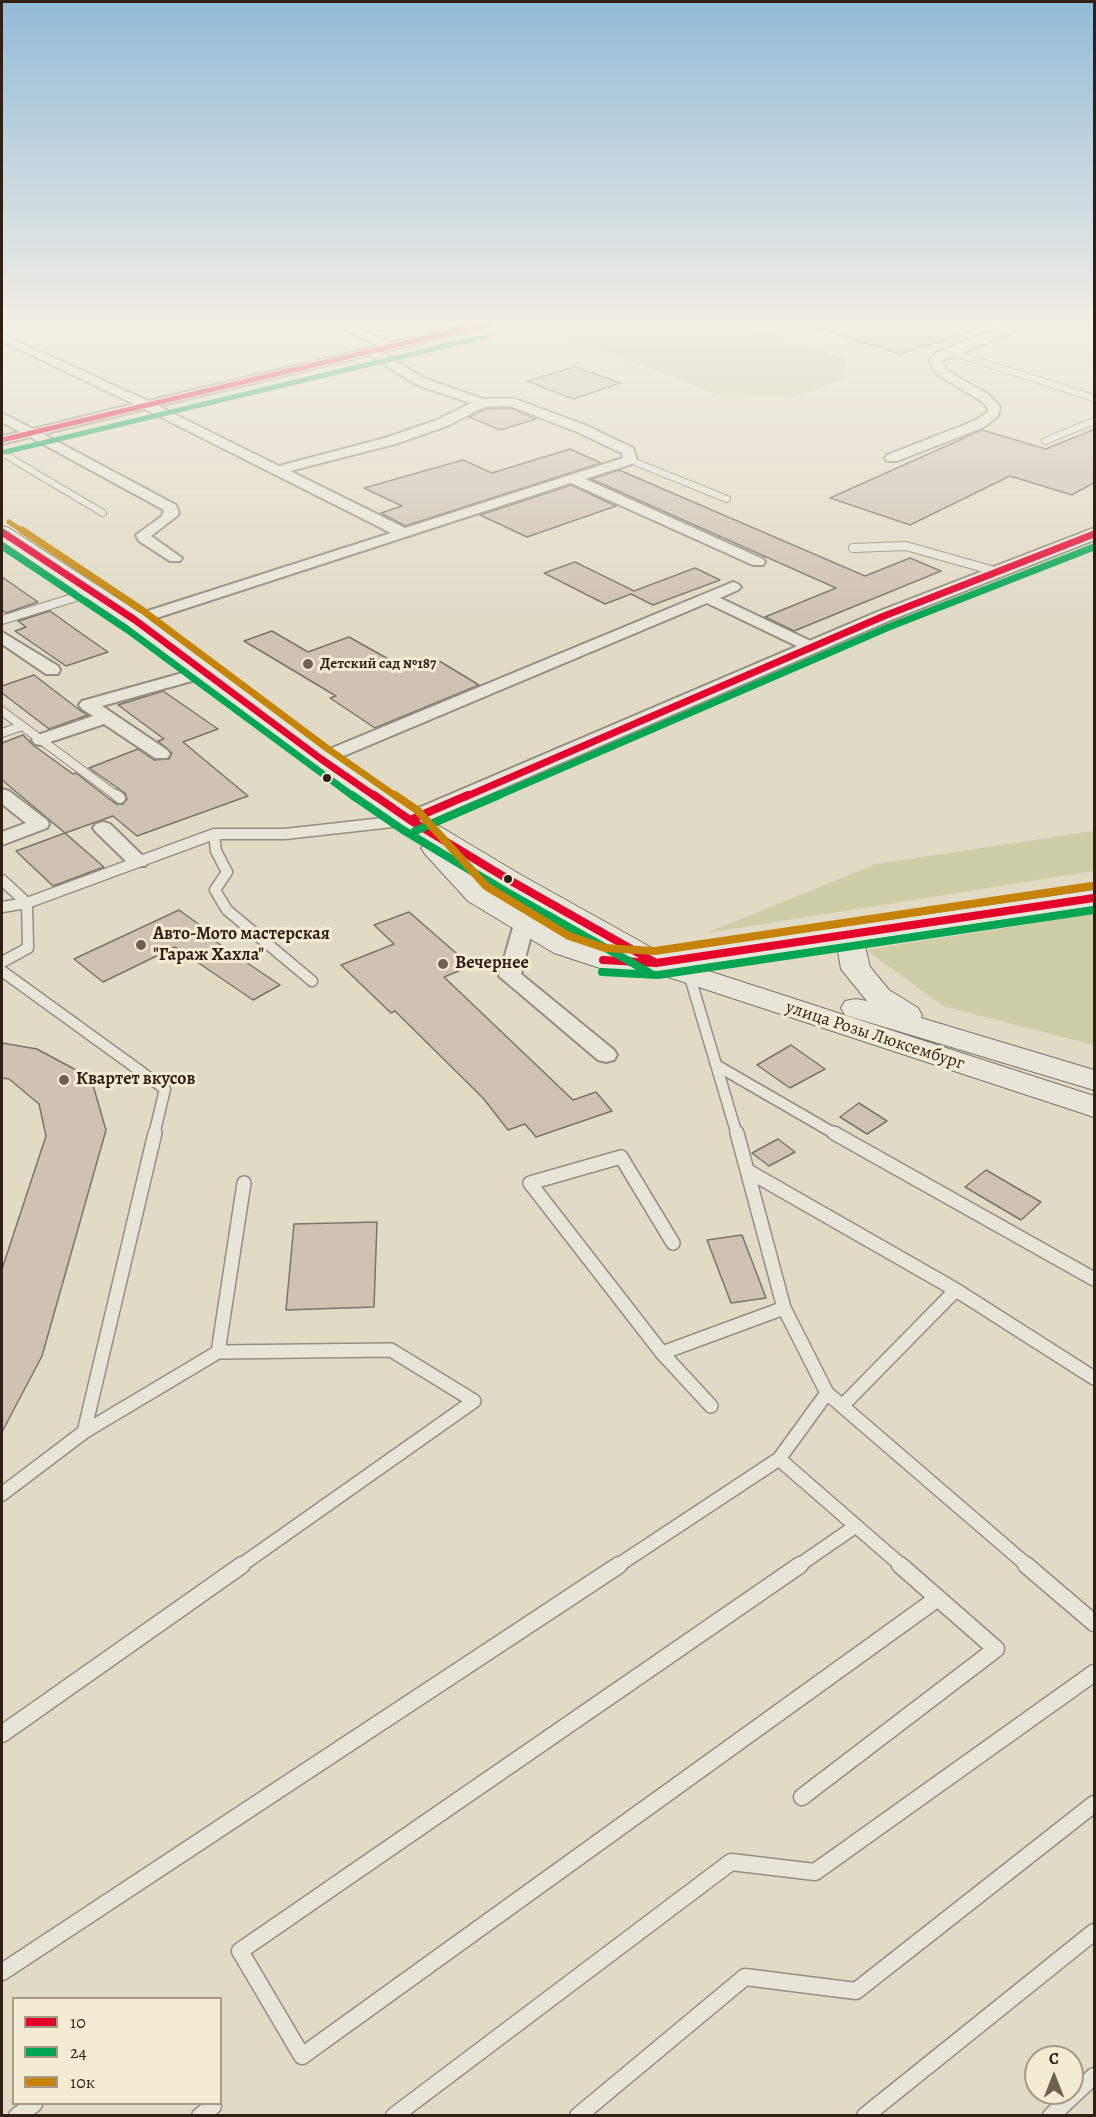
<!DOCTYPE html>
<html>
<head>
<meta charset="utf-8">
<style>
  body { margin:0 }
  #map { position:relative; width:1096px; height:2117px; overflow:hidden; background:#e1dbc6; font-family:Alegreya,serif }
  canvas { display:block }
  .frame { position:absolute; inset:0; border:3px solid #301f14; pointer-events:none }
  .legend { position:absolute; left:12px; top:1997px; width:210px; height:108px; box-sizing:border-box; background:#f3ecd2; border:2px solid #a59a86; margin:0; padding:8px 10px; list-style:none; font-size:18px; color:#301f14 }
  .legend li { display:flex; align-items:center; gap:12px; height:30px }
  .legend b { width:30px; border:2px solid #a59a86 }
  .north { position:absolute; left:1024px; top:2045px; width:60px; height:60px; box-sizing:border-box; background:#f3ecd2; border:2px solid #a59a86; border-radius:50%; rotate:0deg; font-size:16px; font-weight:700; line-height:24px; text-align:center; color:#301f14 }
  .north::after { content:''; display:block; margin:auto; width:21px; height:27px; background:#6e6152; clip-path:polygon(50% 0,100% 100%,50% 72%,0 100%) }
</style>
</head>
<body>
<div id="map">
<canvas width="1096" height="2117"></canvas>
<div class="frame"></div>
<ul class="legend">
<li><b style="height:8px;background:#e4002b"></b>10</li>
<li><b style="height:8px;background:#00a651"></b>24</li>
<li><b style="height:8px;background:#c58405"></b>10к</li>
</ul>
<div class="north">С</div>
</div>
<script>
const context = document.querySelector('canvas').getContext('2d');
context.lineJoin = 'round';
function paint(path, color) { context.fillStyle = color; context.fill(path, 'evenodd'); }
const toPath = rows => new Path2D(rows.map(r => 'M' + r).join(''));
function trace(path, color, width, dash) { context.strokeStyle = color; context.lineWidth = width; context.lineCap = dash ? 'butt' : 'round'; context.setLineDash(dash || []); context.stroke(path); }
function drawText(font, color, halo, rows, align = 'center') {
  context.font = font + ' Alegreya,serif'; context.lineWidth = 6; context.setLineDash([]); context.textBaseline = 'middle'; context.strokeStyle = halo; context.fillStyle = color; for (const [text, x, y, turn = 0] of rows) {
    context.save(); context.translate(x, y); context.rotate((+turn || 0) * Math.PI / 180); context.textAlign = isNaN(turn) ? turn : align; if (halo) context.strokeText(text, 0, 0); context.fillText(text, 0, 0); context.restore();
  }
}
paint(toPath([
  [572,324,744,324,845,359,844,379,794,396,721,395,563,336],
  [1094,831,1094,871,707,933,876,864],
  [502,891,543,920,575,937,623,955,599,951,559,937,494,894],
  [1094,914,1094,1045,943,1006,866,950]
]), '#cdcda6');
const building = toPath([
  [819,324,981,324,982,328,900,354,818,328,819,324],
  [575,367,621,383,573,399,527,381,575,367],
  [510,408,536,419,500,430,469,417,486,409,510,408],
  [1095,429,1095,482,1072,495,1010,476,910,525,830,498,982,430,1046,449,1095,429],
  [570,449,601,463,405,526,381,513,402,506,364,488,463,460,492,473,570,449],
  [619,470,865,576,910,558,941,571,794,631,765,617,836,588,591,479,619,470],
  [571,485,616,506,527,537,480,515,571,485],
  [575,562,634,591,695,568,720,580,653,605,631,594,605,604,544,573,575,562],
  [2,577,38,602,6,613,2,610,2,577],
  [50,611,75,629,108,652,66,666,15,631,26,627,18,621,50,611],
  [272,631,308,652,349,637,408,670,436,659,479,685,375,728,330,698,336,696,244,641,272,631],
  [34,675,81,711,88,715,49,729,2,693,2,686,34,675],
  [163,691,218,729,183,742,248,796,137,836,113,816,65,833,2,780,2,743,23,735,33,745,73,774,76,773,116,804,123,804,127,799,125,793,89,768,138,749,154,760,169,759,172,753,158,741,164,739,118,705,163,691],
  [65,833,104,867,53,886,16,851,65,833],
  [179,910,208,931,203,933,280,985,253,1000,175,947,103,982,74,959,179,910],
  [409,912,471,966,444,977,573,1100,596,1092,612,1111,536,1137,525,1124,508,1130,483,1098,395,1011,391,1013,341,965,394,944,374,925,409,912],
  [2,1043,37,1049,91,1078,106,1130,42,1356,2,1432,2,1269,46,1136,39,1104,9,1079,2,1078,2,1043],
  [791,1045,825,1069,790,1088,757,1065,791,1045],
  [859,1103,887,1121,867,1134,840,1117,859,1103],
  [778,1139,795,1152,769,1166,752,1153,778,1139],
  [986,1170,1041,1202,1021,1220,965,1187,986,1170],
  [377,1222,374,1307,286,1310,294,1224,377,1222],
  [742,1235,766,1298,731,1303,707,1240,742,1235]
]);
paint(building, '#cec2b2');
trace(building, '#7b7569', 1.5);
const serviceFar4 = toPath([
  [159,324,170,328,190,324],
  [951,352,1094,398],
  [1045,441,1094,421],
  [2,453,103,513],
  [630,460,727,499]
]);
const serviceFar3 = toPath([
  [853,548,906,546,998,572],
  [2,620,92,592],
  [2,711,118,797],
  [2,733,22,726]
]);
const serviceFar2 = toPath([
  [116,795,120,798],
  [214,834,216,851,227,872,215,890,227,910,312,981],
  [2,880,27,903,214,834,285,834,410,820],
  [2,907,27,903,28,948,2,962],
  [2,971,165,1089,154,1135],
  [689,974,737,1135],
  [716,1065,837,1135]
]);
const serviceFar1 = toPath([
  [737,1133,784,1308,827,1393,1028,1566],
  [834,1133,1094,1279],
  [748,1171,956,1290,1094,1378],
  [673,1243,621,1157,530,1183,662,1353,784,1308],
  [218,1352,244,1183],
  [662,1353,711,1406],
  [843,1405,956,1290],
  [84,1432,155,1133],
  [779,1459,902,1566],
  [2,1494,84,1432,218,1352,391,1350,474,1401,240,1566],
  [617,1566,779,1459,827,1393],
  [798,1566,856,1526]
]);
const service = toPath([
  [800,1565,240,1951,302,2056,938,1598],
  [1026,1565,1094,1623],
  [2,1734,242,1565],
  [802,1797,996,1649,900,1565],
  [2,1972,619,1565],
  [17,2116,34,2104],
  [200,2116,213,2106],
  [394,2116,731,1862,815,1872,1094,1673],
  [578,2116,745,1977,856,1991,1094,1804],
  [865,2116,1094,1932],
  [1051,2116,1094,2076]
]);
const minor = toPath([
  [335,324,350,324,390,343,470,324,490,324,488,326,382,352,423,378,483,399,515,399,585,425,633,448,637,460,635,463,585,479,763,559,765,562,763,565,753,565,571,483,141,623,129,623,127,620,129,617,391,533,145,409,43,434,176,505,179,513,177,516,151,536,182,558,180,561,170,561,139,541,136,535,162,516,164,510,30,437,2,444,2,436,20,432,2,422,2,413,33,429,134,404,2,341,2,334,148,401,378,346,335,324],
  [370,355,415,384,471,403,437,420,385,438,279,466,158,406,370,355],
  [510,406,575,431,622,453,623,458,405,528,290,471,395,444,447,426,484,407,510,406],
  [1009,324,1022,324,1013,332,942,361,945,368,952,374,988,394,1000,407,998,416,984,427,897,461,887,461,885,458,887,455,974,421,988,412,988,408,980,400,935,373,930,360,936,353,1009,324],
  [733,582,738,584,741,587,738,590,720,598,817,644,819,647,817,650,805,650,707,603,327,763,321,764,315,763,312,759,315,755,733,582],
  [2,632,58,666,60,670,58,674,46,674,2,644,2,632],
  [204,667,212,672,210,676,102,706,167,750,170,754,167,758,155,758,104,724,41,745,35,744,32,740,35,736,93,716,82,709,79,705,82,701,204,667],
  [2,789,9,791,47,820,49,824,47,828,2,845,2,832,26,823,2,804,2,789],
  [103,822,110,824,145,858,148,862,145,866,131,866,96,832,93,828,96,824,103,822],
  [524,918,531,920,534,924,521,974,614,1050,617,1055,614,1060,606,1062,598,1060,499,976,514,924,517,920,524,918]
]);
const tertiary = toPath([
  [1094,528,1094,540,891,620,418,825,410,827,402,825,398,820,402,815,877,612,1094,528]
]);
const secondary = toPath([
  [2,526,9,528,143,615,330,754,419,814,521,875,661,953,1094,890,1094,906,868,940,865,947,870,967,889,990,918,1008,922,1015,921,1018,1094,1070,1094,1090,845,1015,841,1008,845,1001,856,999,867,1001,841,969,837,945,693,966,1094,1096,1094,1117,653,972,603,969,554,953,468,901,425,854,421,848,427,842,312,764,127,625,2,541,2,526],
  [466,865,501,887,616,952,574,941,534,918,488,889,466,865]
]);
trace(serviceFar4, '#938e81', 8);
trace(serviceFar3, '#938e81', 10);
trace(serviceFar2, '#938e81', 13);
trace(serviceFar1, '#938e81', 16);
trace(service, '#938e81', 19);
trace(minor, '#938e81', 4);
trace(tertiary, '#938e81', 4);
trace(secondary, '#7b7569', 2);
trace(serviceFar4, '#e7e4da', 6);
trace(serviceFar3, '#e7e4da', 8);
trace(serviceFar2, '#e7e4da', 10);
trace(serviceFar1, '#e7e4da', 13);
trace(service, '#e7e4da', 16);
paint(minor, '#e7e4da');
paint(tertiary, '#e7e4da');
paint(secondary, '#e7e4da');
trace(toPath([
  [2,440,484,324]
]), '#e4002b', 5);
trace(toPath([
  [2,532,135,620,321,759,376,797],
  [465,797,884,616,1094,534]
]), '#e4002b', 7);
trace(toPath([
  [374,795,410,820,511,881,656,963],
  [410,820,468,795],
  [603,960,656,963,1094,898]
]), '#e4002b', 8);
trace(toPath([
  [5,452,487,336]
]), '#00a651', 5);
trace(toPath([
  [2,546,128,630,354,797],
  [495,797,889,627,1094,547]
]), '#00a651', 7);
trace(toPath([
  [352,795,403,830,505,891,650,973],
  [415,831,499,795],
  [602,972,658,975,1094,910]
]), '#00a651', 8);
trace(toPath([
  [9,522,24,532]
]), '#c58405', 5);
trace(toPath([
  [22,530,142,610,328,749,397,797]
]), '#c58405', 7);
trace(toPath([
  [395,795,417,810,486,886,569,936,605,948,655,951,1092,886]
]), '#c58405', 8);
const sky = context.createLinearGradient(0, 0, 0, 620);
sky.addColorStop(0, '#92bbd7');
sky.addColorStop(0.52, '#f2efe5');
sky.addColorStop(1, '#f2efe500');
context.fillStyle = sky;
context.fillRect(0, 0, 1096, 620);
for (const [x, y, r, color] of [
  [308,664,6,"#6e6152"],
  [327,778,5,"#301f14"],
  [508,879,5,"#301f14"],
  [141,945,6,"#6e6152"],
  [443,964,6,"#6e6152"],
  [64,1080,6,"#6e6152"]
]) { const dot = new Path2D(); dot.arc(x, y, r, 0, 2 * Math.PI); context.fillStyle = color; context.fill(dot); trace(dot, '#f3ecd2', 2); }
drawText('bold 15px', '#301f14', '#f3ecd2', [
  ["Детский сад №187",320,664]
], 'left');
drawText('bold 18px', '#301f14', '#f3ecd2', [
  ["Авто-Мото мастерская",153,935],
  ["\"Гараж Хахла\"",153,956],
  ["Вечернее",455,964],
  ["Квартет вкусов",76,1080]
], 'left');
drawText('18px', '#301f14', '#f3ecd2', [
  ["улица Розы Люксембург",875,1036,18]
]);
</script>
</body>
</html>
